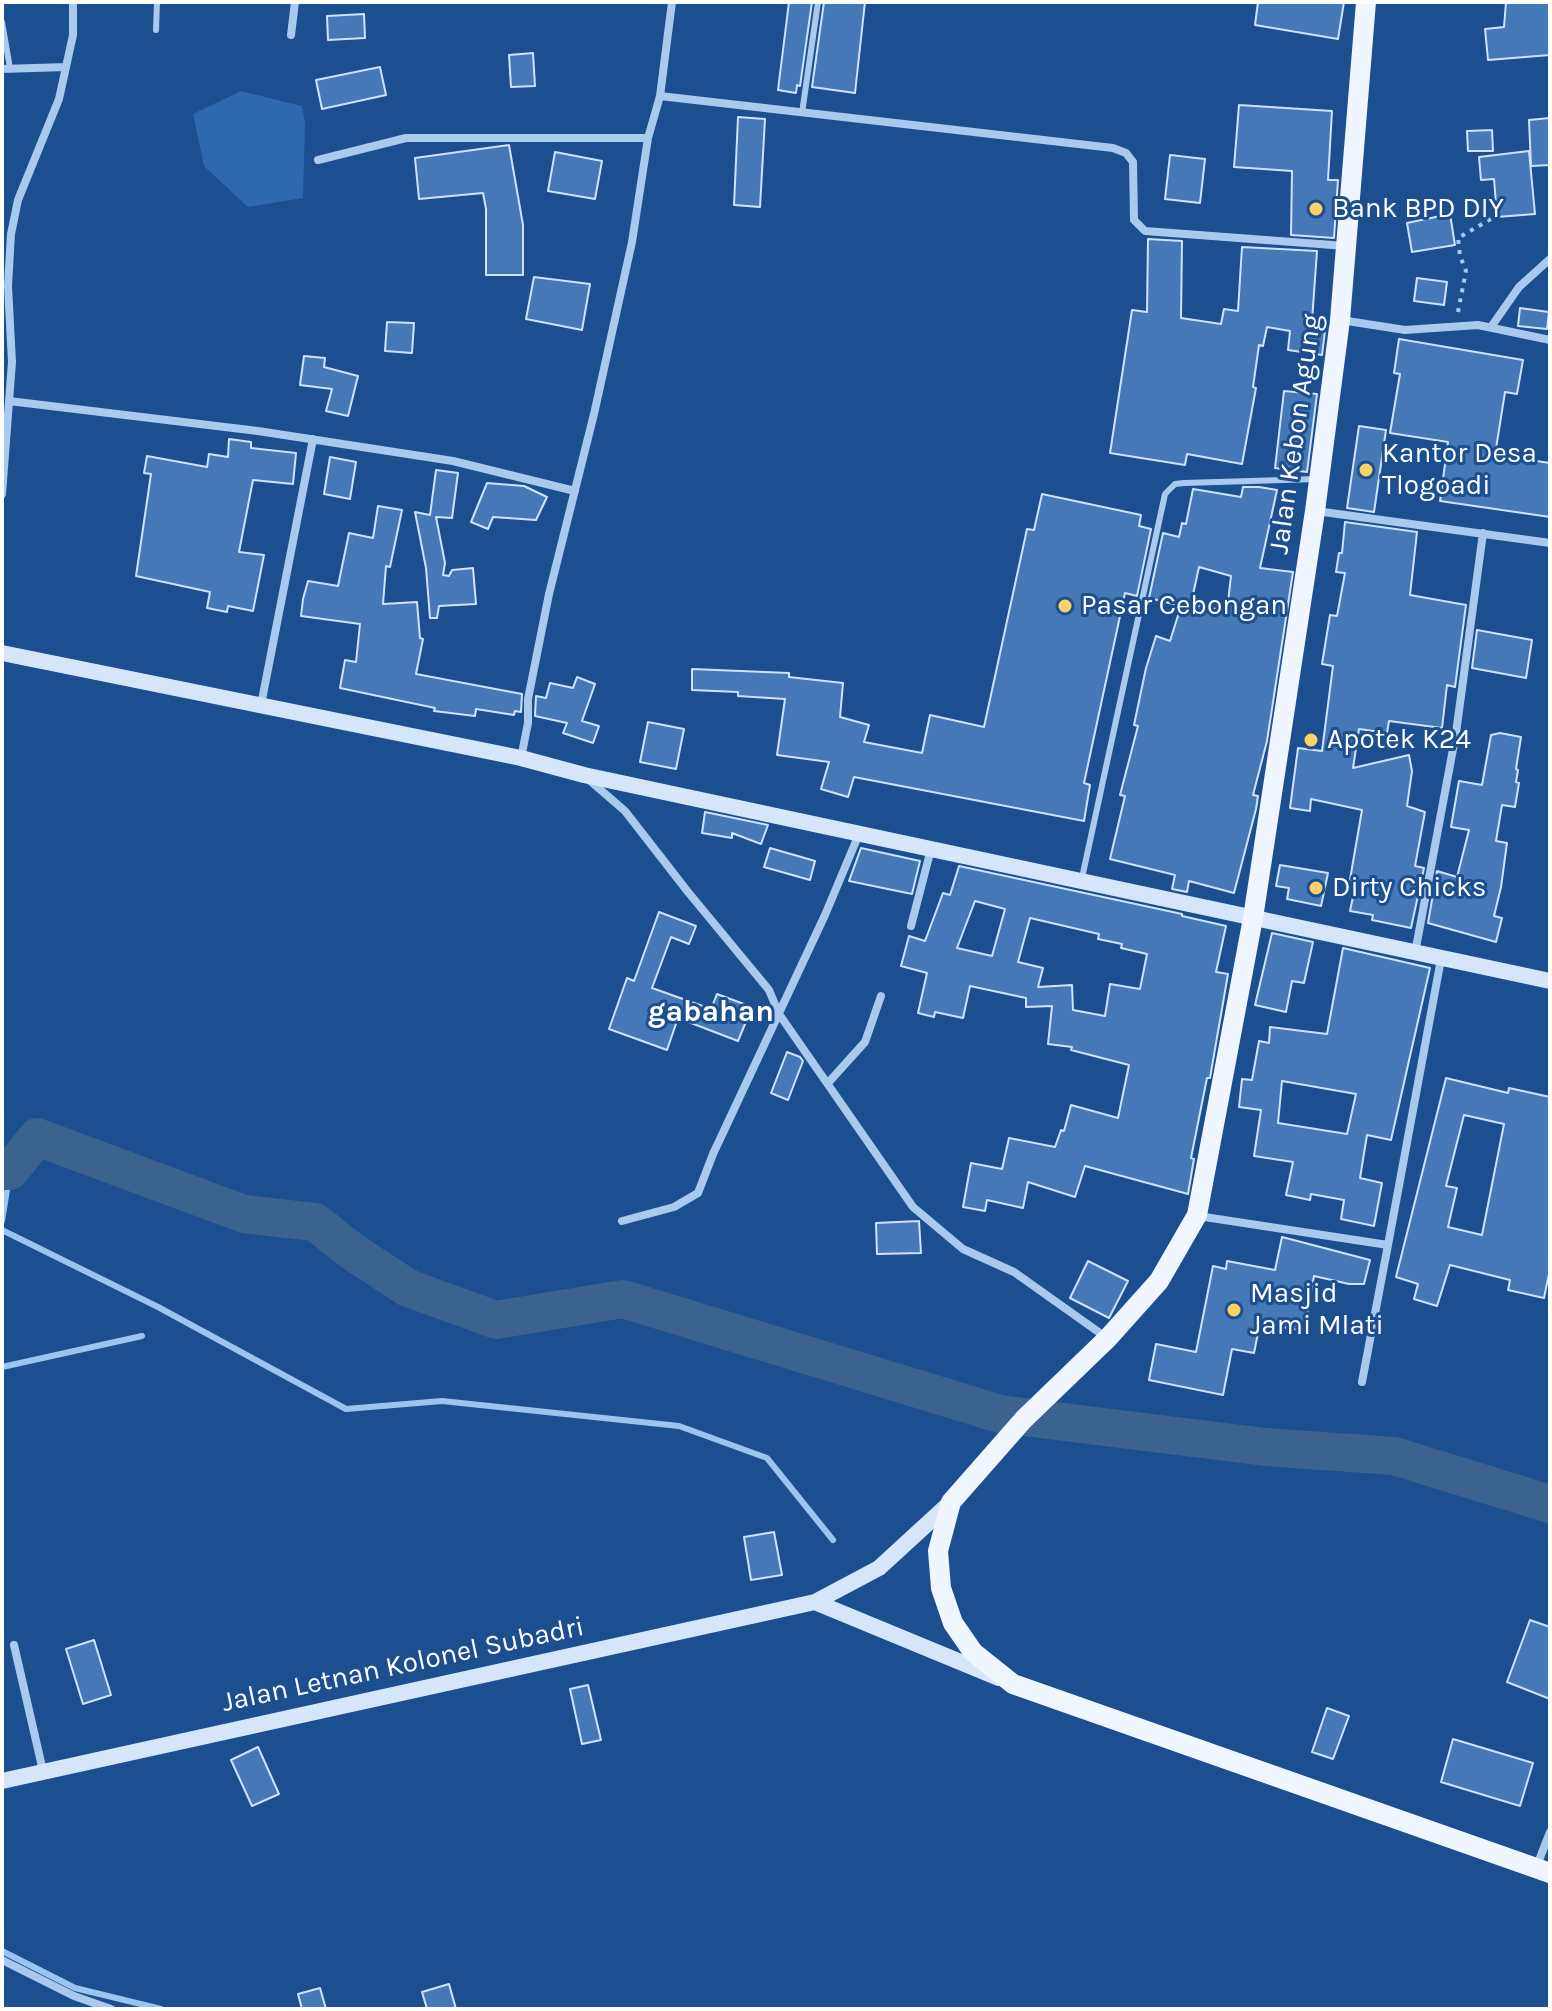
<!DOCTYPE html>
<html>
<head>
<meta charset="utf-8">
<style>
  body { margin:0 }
  #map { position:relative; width:1552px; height:2011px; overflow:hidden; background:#1b4f8f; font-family:Karla,sans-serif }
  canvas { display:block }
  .frame { position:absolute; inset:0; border:4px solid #fff; pointer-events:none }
</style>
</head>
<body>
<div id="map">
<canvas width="1552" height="2011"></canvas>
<div class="frame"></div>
</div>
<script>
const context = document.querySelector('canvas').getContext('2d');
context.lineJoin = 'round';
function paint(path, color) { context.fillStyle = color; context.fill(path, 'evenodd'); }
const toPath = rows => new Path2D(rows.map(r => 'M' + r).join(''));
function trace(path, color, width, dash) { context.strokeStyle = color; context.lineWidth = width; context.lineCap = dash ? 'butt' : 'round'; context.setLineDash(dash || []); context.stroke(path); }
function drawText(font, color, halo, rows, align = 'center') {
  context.font = font + ' Karla,sans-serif'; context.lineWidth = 6; context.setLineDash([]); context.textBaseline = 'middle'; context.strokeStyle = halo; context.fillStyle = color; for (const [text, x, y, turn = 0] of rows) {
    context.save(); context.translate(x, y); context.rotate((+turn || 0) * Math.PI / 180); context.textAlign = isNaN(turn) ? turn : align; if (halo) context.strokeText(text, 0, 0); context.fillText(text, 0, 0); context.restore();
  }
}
paint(toPath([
  [241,91,302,106,305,123,303,198,248,207,204,166,193,114]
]), '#2e69ad');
trace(toPath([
  [2,1221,10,1171],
  [2,1230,158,1307,346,1409,442,1401,679,1426,767,1458,833,1540],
  [2,1367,142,1336],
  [2,1951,75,1988,161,2009]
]), '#9cc4f0', 6);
trace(toPath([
  [2,1171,10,1171,37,1137,244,1214,315,1222,353,1252,408,1288,496,1320,623,1299,1000,1414,1265,1447,1394,1456,1550,1504]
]), '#3c6290', 38);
const building = toPath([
  [789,2,812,2,800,86,797,85,796,93,778,90,789,2],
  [824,2,865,2,855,93,812,87,824,2],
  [1258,2,1344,2,1338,39,1255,25,1258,2],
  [1506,2,1550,2,1550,55,1488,60,1485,29,1504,27,1506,2],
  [364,14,365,38,328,40,327,16,364,14],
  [533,53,535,86,511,87,509,55,533,53],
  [380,67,386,95,322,109,316,80,380,67],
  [1239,105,1332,111,1328,180,1338,180,1334,238,1291,235,1292,171,1234,167,1239,105],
  [738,117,765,119,760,207,734,205,738,117],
  [1550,118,1550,165,1531,166,1529,120,1550,118],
  [1492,130,1493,151,1468,151,1467,131,1492,130],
  [509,145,523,225,523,275,486,275,486,209,483,193,419,199,415,158,509,145],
  [1529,151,1535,214,1497,217,1494,179,1481,180,1479,157,1529,151],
  [555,152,602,161,595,199,548,191,555,152],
  [1170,155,1205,159,1200,203,1165,199,1170,155],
  [1450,214,1455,245,1412,252,1407,223,1450,214],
  [1148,239,1182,241,1181,318,1221,324,1224,309,1238,311,1242,247,1317,251,1312,321,1326,323,1322,355,1288,350,1290,331,1267,327,1263,346,1259,345,1253,387,1256,388,1242,464,1187,454,1185,465,1110,453,1132,310,1147,312,1148,239],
  [534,277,590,284,582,330,526,319,534,277],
  [1417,278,1447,282,1444,305,1414,301,1417,278],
  [1520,308,1549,312,1547,329,1518,326,1520,308],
  [387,322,414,323,412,353,385,351,387,322],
  [1399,339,1523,360,1517,394,1505,392,1495,455,1550,463,1550,517,1440,501,1448,442,1390,433,1400,374,1394,373,1399,339],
  [304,356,325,358,324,367,358,376,348,416,326,411,332,389,300,385,304,356],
  [1284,391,1317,394,1307,472,1275,468,1284,391],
  [1359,426,1386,430,1374,512,1347,508,1359,426],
  [229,439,251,442,251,448,296,453,293,484,253,480,239,552,264,555,253,611,228,606,227,612,207,608,210,592,136,576,151,474,144,473,147,456,207,467,209,454,228,457,229,439],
  [330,457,356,462,350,499,324,494,330,457],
  [436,470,458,473,452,518,436,517,445,563,443,575,449,576,452,570,473,568,476,604,439,606,437,618,430,618,426,568,415,512,430,515,436,470],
  [487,483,524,486,547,497,536,520,493,517,488,529,471,522,487,483],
  [1243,487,1259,487,1277,490,1260,568,1293,572,1267,741,1253,795,1258,796,1256,809,1234,893,1189,881,1187,892,1172,889,1175,875,1110,859,1125,796,1120,795,1138,726,1134,725,1146,668,1156,636,1170,641,1181,606,1149,598,1163,533,1179,537,1182,523,1186,524,1193,489,1241,497,1243,487],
  [1199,567,1231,576,1227,611,1191,604,1199,567],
  [1042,494,1141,515,1139,526,1151,529,1137,596,1125,593,1084,783,1090,785,1084,821,854,777,848,797,821,789,829,762,777,755,785,699,738,696,738,692,692,690,692,669,789,673,789,677,843,683,840,717,869,725,864,742,922,753,930,715,984,727,1027,529,1034,530,1042,494],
  [378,506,402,510,390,567,386,566,383,604,417,602,420,638,423,639,416,674,522,694,521,712,515,711,514,715,476,709,475,716,434,711,435,708,340,688,345,660,356,662,360,624,301,616,303,599,308,581,338,586,349,533,373,538,378,506],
  [1345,522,1417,532,1410,595,1466,605,1455,687,1447,685,1442,728,1389,721,1387,733,1359,729,1353,768,1409,755,1412,771,1407,806,1425,812,1415,866,1424,868,1411,928,1372,920,1373,915,1350,911,1354,892,1348,891,1362,810,1311,799,1310,811,1290,808,1298,748,1322,751,1333,666,1322,664,1330,615,1337,616,1345,573,1336,572,1339,553,1342,553,1345,522],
  [1477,630,1532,640,1526,678,1472,668,1477,630],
  [577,677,595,684,582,721,599,726,593,743,563,733,567,723,535,716,536,696,546,698,550,683,573,688,577,677],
  [648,722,684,729,676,769,640,762,648,722],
  [1500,733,1521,737,1516,769,1518,770,1516,782,1519,783,1515,807,1502,805,1496,841,1507,843,1501,887,1494,916,1502,918,1496,942,1428,923,1437,871,1457,877,1469,830,1451,827,1459,781,1482,785,1491,735,1500,733],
  [705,812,768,825,761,844,732,833,732,838,702,833,705,812],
  [770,848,815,861,810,880,764,867,770,848],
  [861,848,920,861,912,894,849,881,861,848],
  [1280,865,1328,873,1321,906,1287,899,1289,888,1276,886,1280,865],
  [959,866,1182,914,1182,916,1226,926,1216,972,1228,974,1210,1078,1207,1078,1191,1158,1194,1159,1188,1194,1085,1166,1075,1197,1028,1182,1023,1208,987,1200,985,1211,963,1207,971,1163,1002,1169,1009,1138,1055,1147,1061,1130,1064,1131,1071,1105,1118,1118,1129,1065,1071,1050,1072,1047,1048,1044,1052,1006,1026,1007,1026,998,970,986,963,1018,935,1012,934,1017,918,1013,927,973,901,966,909,936,925,941,943,893,950,895,959,866],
  [975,901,1005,909,992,956,957,948,975,901],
  [1030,918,1099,934,1098,939,1122,944,1121,948,1147,954,1140,989,1110,984,1105,1016,1073,1010,1072,985,1038,987,1043,968,1018,962,1030,918],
  [659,912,696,926,689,944,671,937,652,988,711,1009,717,994,752,1007,738,1041,678,1018,667,1050,609,1029,627,978,634,981,659,912],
  [1272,933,1313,942,1304,983,1292,981,1286,1012,1255,1005,1272,933],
  [1343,948,1430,968,1391,1140,1367,1135,1360,1178,1382,1183,1374,1226,1341,1219,1344,1200,1311,1194,1310,1200,1286,1195,1293,1162,1254,1156,1261,1110,1239,1107,1242,1079,1252,1080,1259,1041,1269,1043,1270,1027,1327,1034,1343,948],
  [1282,1081,1356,1094,1347,1134,1278,1123,1282,1081],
  [787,1052,800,1057,803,1061,788,1100,771,1093,787,1052],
  [1446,1078,1508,1093,1509,1088,1550,1097,1550,1269,1544,1298,1508,1290,1510,1280,1450,1265,1437,1306,1414,1299,1418,1284,1396,1277,1446,1078],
  [1464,1115,1504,1124,1482,1235,1448,1227,1457,1188,1446,1186,1464,1115],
  [919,1221,921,1253,877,1254,876,1223,919,1221],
  [1282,1237,1370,1260,1364,1284,1349,1284,1314,1276,1304,1331,1260,1323,1254,1353,1232,1349,1223,1395,1149,1380,1156,1344,1196,1352,1213,1266,1226,1269,1227,1261,1275,1270,1282,1237],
  [1088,1261,1128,1281,1109,1318,1070,1298,1088,1261],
  [774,1532,782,1575,751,1580,744,1537,774,1532],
  [1530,1620,1550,1627,1550,1699,1507,1682,1530,1620],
  [94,1640,111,1695,83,1704,66,1649,94,1640],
  [588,1685,601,1740,582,1744,570,1689,588,1685],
  [1327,1708,1349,1716,1333,1759,1312,1752,1327,1708],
  [1453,1739,1533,1763,1520,1806,1441,1782,1453,1739],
  [258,1747,279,1794,252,1806,231,1760,258,1747],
  [449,1984,456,2009,427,2009,422,1992,449,1984],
  [320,1988,326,2009,302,2009,298,1994,320,1988]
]);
paint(building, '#4478b7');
trace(building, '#cfe3fa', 2);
trace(toPath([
  [1458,312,1466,271,1460,256,1458,238,1496,216]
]), '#a9c9ee', 4, [4, 6]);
trace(toPath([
  [2,22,10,68],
  [156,30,157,2],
  [802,113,818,2],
  [1082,878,1165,494,1175,484,1184,483,1317,479]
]), '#a9c9ee', 6);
trace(toPath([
  [291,35,295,2],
  [2,69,66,67],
  [660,96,1113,148,1126,153,1133,162,1134,220,1145,231,1346,246],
  [318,160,406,138,648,138],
  [1341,320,1405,330,1478,325,1550,340],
  [1491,327,1519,287,1550,259],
  [9,401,258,431,453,461,575,491],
  [2,494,12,362,8,286,11,234,18,200,59,99,73,35,73,2],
  [1316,511,1550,543],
  [261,705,313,439],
  [521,758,528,723,528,699,549,594,594,414,632,242,648,138,660,96,672,2],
  [588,779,625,811,688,892,769,990,779,1014,913,1207,963,1249,1014,1272,1107,1338],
  [911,926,931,849],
  [1415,953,1456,733,1483,533],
  [828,1083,865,1042,881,996],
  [1198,1216,1388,1245,1441,959],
  [622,1221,674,1207,698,1193,713,1154,825,915,859,834],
  [1362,1382,1388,1245],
  [14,1645,43,1771],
  [1536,1868,1550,1832],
  [2,1960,74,1996,111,2009]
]), '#a9c9ee', 8);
trace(toPath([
  [2,653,521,758,584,775,1550,981],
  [815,1602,999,1678],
  [2,1781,815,1602,879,1568,951,1502]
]), '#d6e6fa', 16);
trace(toPath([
  [1366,2,1340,320,1315,511,1253,918,1197,1215,1159,1281,1108,1338,1024,1419,951,1502,938,1551,941,1588,953,1623,973,1652,1013,1684,1550,1873]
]), '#f0f6ff', 20);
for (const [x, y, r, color] of [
  [1316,209,8,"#ffd166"],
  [1366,470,8,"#ffd166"],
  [1065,606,8,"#ffd166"],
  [1311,740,8,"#ffd166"],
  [1316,888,8,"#ffd166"],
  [1234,1310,8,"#ffd166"]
]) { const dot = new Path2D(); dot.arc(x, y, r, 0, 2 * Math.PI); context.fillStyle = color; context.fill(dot); trace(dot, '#1b4f8f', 3); }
drawText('28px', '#fff', '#1b4f8f', [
  ["Bank BPD DIY",1332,209],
  ["Kantor Desa",1382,454],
  ["Tlogoadi",1382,486],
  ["Pasar Cebongan",1081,606],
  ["Apotek K24",1327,740],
  ["Dirty Chicks",1332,888],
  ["Masjid",1250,1294],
  ["Jami Mlati",1250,1326]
], 'left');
drawText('28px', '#fff', '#1b4f8f', [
  ["Jalan Kebon Agung",1296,434,-82],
  ["Jalan Letnan Kolonel Subadri",403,1665,-12]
]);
drawText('bold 30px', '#fff', '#1b4f8f', [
  ["gabahan",711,1012]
]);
</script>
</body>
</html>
